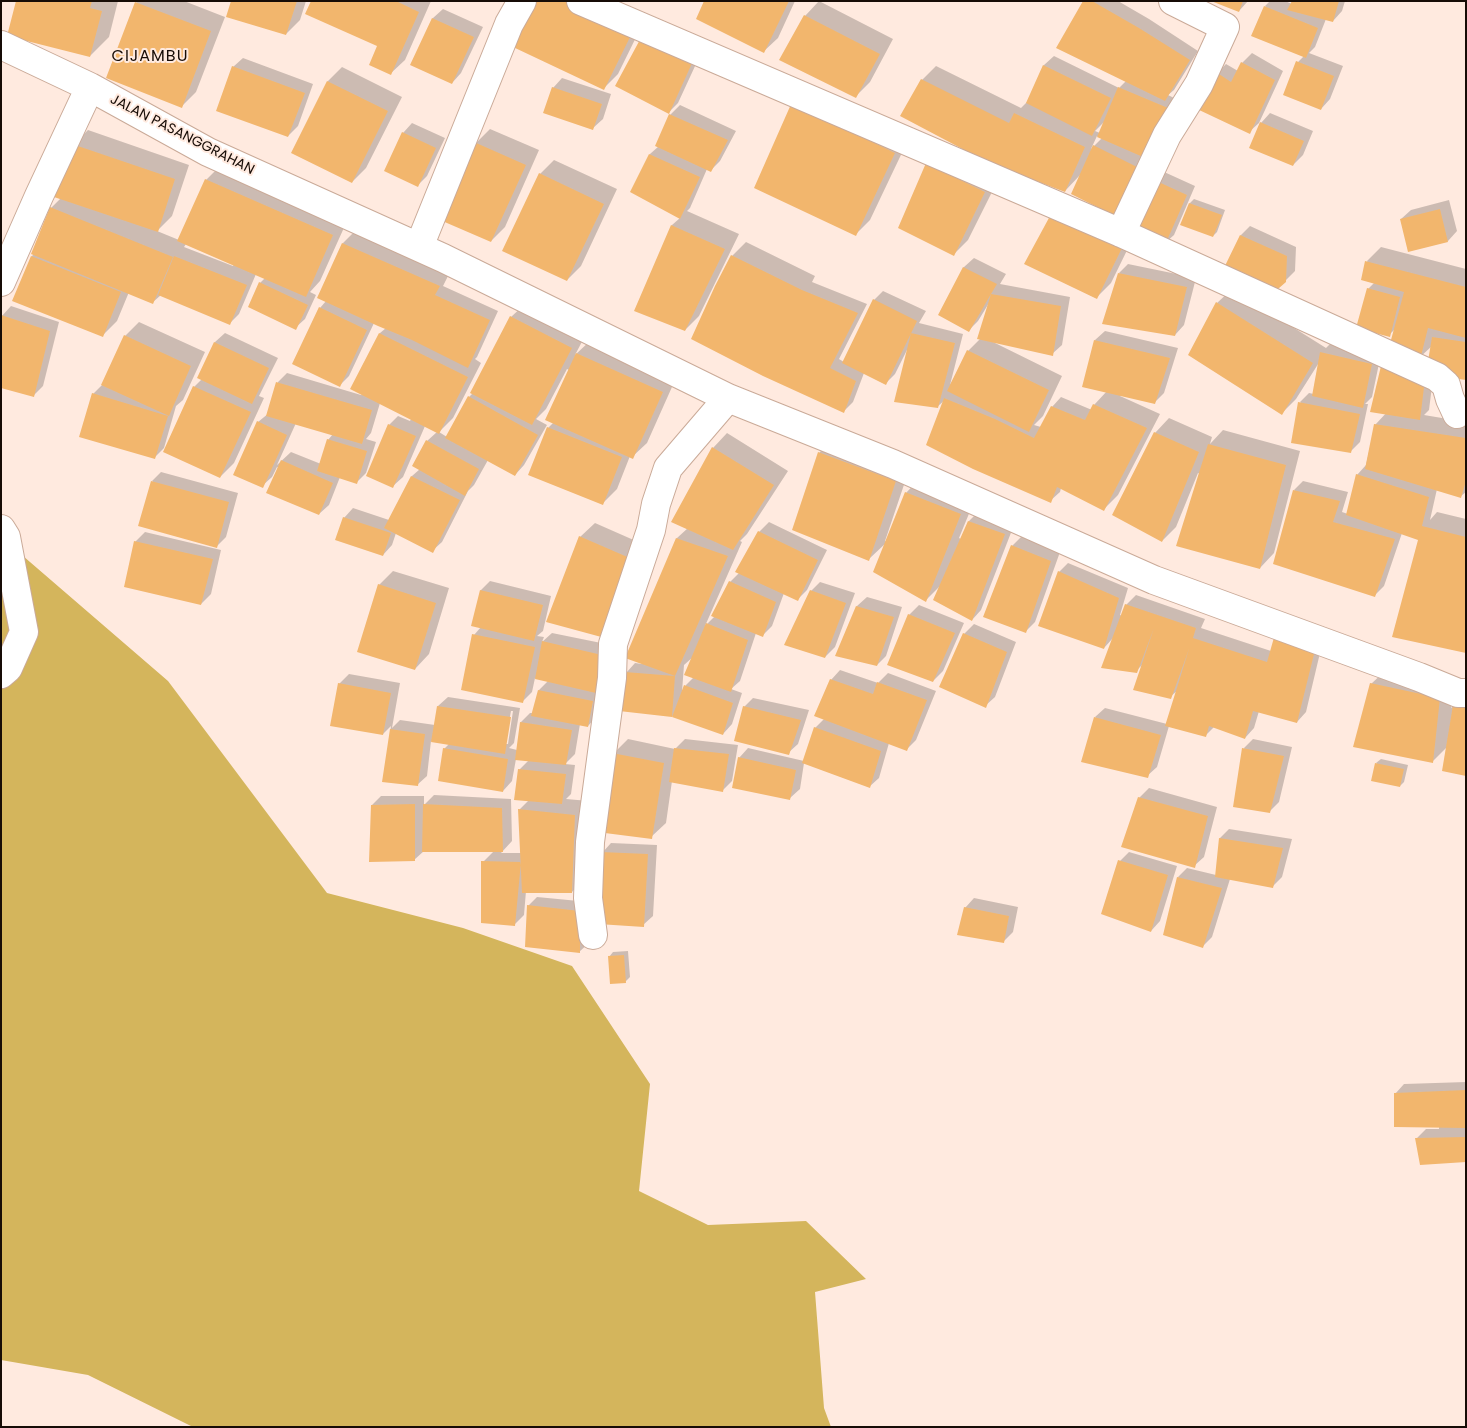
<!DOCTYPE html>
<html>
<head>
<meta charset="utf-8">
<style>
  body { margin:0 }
  #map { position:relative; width:1467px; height:1428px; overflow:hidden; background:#ffeadf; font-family:Poppins,sans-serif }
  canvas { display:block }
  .frame { position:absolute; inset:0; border:2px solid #170c06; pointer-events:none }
</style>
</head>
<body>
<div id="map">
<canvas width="1467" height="1428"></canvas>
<div class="frame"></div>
</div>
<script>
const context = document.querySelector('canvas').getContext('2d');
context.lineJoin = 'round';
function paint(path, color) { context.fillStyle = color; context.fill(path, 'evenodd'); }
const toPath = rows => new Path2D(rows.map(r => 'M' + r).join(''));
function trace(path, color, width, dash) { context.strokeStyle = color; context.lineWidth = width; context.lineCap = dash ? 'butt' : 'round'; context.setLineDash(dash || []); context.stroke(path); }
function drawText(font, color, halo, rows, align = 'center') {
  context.font = font + ' Poppins,sans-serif'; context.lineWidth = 4; context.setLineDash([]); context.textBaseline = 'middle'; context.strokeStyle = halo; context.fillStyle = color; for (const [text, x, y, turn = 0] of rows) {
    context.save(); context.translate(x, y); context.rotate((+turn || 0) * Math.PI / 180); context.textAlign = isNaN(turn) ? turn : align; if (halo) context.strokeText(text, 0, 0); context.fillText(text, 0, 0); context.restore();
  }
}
paint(toPath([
  [1,537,168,681,327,893,463,928,572,966,650,1084,639,1191,708,1225,806,1221,866,1279,815,1292,824,1408,831,1427,193,1427,88,1375,1,1360]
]), '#d4b55c');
paint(toPath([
  [17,1,118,1,109,37,90,56],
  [138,1,184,1,225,17,196,92,182,106,136,3],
  [232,1,306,1,300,20,286,34],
  [312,1,431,1,405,60,390,74,379,46],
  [706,1,795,1,778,38,763,52],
  [819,1,893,39,870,82,856,96,805,16],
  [1084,1,1118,1,1149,19,1198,51,1174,90,1168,95,1176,99,1126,206,1081,174,1065,191,922,80,936,66,1021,108,1029,100,1044,65,1054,56,1119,88,1126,81],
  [1105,121,1100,133,1095,131],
  [1097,136,1102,138,1091,149],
  [1215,1,1248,1,1239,11],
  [1270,1,1285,1,1292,4,1294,1,1345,1,1342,11,1333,21,1326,19,1315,47,1309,53,1343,66,1330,99,1321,109,1298,62,1304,56,1265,6],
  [443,9,483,27,461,73,452,83,412,65,433,18],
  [647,15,618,74,604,88,515,46],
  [653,25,702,51,678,103,669,112],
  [1252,53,1283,71,1259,123,1249,132,1217,73,1226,64,1238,71,1242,63],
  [243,58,313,84,298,126,288,136,233,67],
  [342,67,402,97,366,168,352,182,292,152,328,81],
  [562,78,611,94,603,119,593,128,553,88],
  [807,89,909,138,870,220,856,234],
  [680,105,736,131,720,161,710,171,707,169,690,208,687,211,739,234,699,316,685,330,635,310,672,225,680,218,632,192,650,154,659,146,670,115],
  [1270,113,1313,131,1303,155,1293,165,1261,123],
  [412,123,445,138,427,176,418,185,403,133],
  [490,129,539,150,505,227,491,241,476,143],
  [88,130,189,165,172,216,157,231,179,240,206,180,220,166,347,221,320,281,310,292,316,295,305,319,295,328,249,306,260,283,265,278,256,274,239,314,230,323,161,295,153,302,129,292,117,321,103,335,14,300,32,256,34,254,51,208,61,198,73,145],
  [186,244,234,264,233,266,184,247],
  [554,160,617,189,581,266,567,280,540,174],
  [927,164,999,178,968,240,954,254],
  [1162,171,1195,186,1174,235,1164,244,1131,229],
  [1194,199,1225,210,1217,232,1213,236,1182,224,1190,203],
  [1449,200,1457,231,1448,241,1409,250,1401,219,1411,210],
  [1250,226,1296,247,1295,271,1285,281,1224,271,1241,235],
  [357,229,418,255,416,261,448,276,443,286,498,311,477,357,475,359,481,363,453,418,439,432,447,437,469,397,473,393,511,317,526,303,586,334,575,355,591,340,676,378,647,443,632,457,630,456,617,489,603,503,548,428,554,422,569,370,567,369,546,409,536,419,547,425,524,465,515,475,488,460,474,485,468,491,442,542,432,551,396,533,392,545,383,555,344,518,353,508,389,520,412,476,420,469,427,441,437,432,425,426,403,477,393,486,389,425,398,416,410,421,411,419,380,403,371,433,366,439,376,442,366,473,357,482,340,477,329,505,319,514,279,468,277,467,272,477,262,486,258,422,269,413,278,382,287,373,361,395,362,394,352,389,380,333,386,328,374,323,349,376,340,385,320,308,326,301,319,297,343,243],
  [296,423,333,434,328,440,321,464,291,452,277,465],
  [1135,234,1111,283,1096,298,1026,264],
  [746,242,815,276,812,282,867,304,839,359,844,362,874,300,883,291,926,311,919,323,963,334,950,385,968,351,981,338,989,303,978,321,969,330,939,314,964,267,974,258,1006,274,1000,284,1070,297,1062,345,1052,354,993,342,1062,376,1043,416,1034,425,1041,427,1052,407,1061,397,1092,410,1094,405,1107,391,1095,340,1105,331,1178,348,1164,393,1154,403,1120,395,1120,396,1160,414,1118,495,1104,509,1061,488,1060,492,1050,501,946,399,937,407,907,350,895,374,885,384,864,373,853,402,843,412,732,256],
  [1381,247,1466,269,1466,379,1434,370,1429,410,1424,415,1466,422,1466,492,1461,496,1437,489,1430,520,1437,512,1466,519,1466,652,1420,539,1402,533,1384,586,1375,595,1294,490,1303,481,1348,492,1342,512,1348,514,1357,475,1366,465,1375,425,1428,368,1432,346,1419,358,1395,329,1389,335,1368,289,1375,282,1367,261],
  [1128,264,1196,278,1184,325,1175,335,1119,273],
  [1232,289,1326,348,1330,344,1381,354,1372,397,1365,404,1368,404,1360,442,1350,452,1300,402,1309,393,1314,394,1320,361,1296,399,1282,413,1217,303],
  [11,306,59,322,43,386,33,396,1,317],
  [139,322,205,352,183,400,176,406,164,448,154,458,93,394,103,384,125,336],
  [225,333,278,358,259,396,264,398,234,463,220,477,194,387,202,379,199,377,215,342],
  [1169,418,1212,437,1210,444,1223,430,1300,451,1274,553,1260,568,1200,474,1198,473,1176,527,1162,541,1155,433],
  [727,433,788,471,747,534,740,541,742,542,705,626,715,616,730,582,739,573,759,532,769,522,827,550,807,590,798,599,784,593,772,626,763,635,756,633,740,681,731,689,742,693,732,724,723,734,673,716,620,710,626,673,635,663,642,664,677,538,688,528,713,448],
  [693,657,694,677,686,685,682,692,684,665],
  [833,439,910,467,885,541,887,542,869,559,819,453],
  [161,472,238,493,226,537,216,547,152,481],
  [920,478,975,499,959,538,961,539,969,521,978,512,1014,525,981,610,972,620,941,585,926,600,906,493],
  [595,523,645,545,619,622,580,537],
  [145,532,221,550,211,594,201,604,135,542],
  [1022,536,1060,552,1035,622,1026,631,1012,546],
  [1068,563,1128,588,1120,615,1122,616,1126,605,1136,595,1205,619,1201,628,1271,651,1324,636,1306,712,1297,722,1259,711,1254,728,1245,738,1214,727,1205,736,1169,726,1157,767,1147,776,1095,717,1105,708,1167,724,1178,690,1170,697,1143,664,1136,671,1113,638,1104,648,1059,572],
  [393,571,449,588,429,654,415,669,379,585],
  [490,581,551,596,543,631,537,636,544,637,542,642,552,633,611,645,597,716,588,726,580,724,575,754,565,764,575,765,571,794,566,799,589,801,586,877,572,892,526,891,524,915,514,925,483,862,494,851,424,851,414,860,372,805,381,796,424,796,424,805,434,795,511,799,512,841,501,853,521,853,519,810,529,800,519,770,529,760,516,759,512,781,503,791,444,749,449,744,431,741,427,776,417,785,384,781,391,726,383,734,339,684,349,674,400,683,392,728,400,720,435,725,438,706,448,697,520,708,514,743,509,748,517,750,521,722,530,713,533,713,539,690,548,681,535,678,532,692,522,702,474,635,481,627,481,590],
  [511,711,513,711,508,744,505,744],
  [820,582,855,593,835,647,825,657,811,591],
  [867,597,902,607,886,656,877,665,837,655,857,606],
  [919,605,964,623,943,671,933,681,889,664,909,615],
  [974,624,1016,642,995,697,985,706,964,634],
  [840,670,878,683,888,673,936,691,916,740,906,750,889,743,879,778,869,787,804,763,800,789,790,798,739,758,748,748,804,761,815,728,824,719,831,680],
  [1386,670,1453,684,1451,708,1466,693,1466,775,1447,747,1433,761,1371,684],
  [753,698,809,710,798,744,788,753,744,707],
  [628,739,675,749,685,739,738,745,732,781,723,790,672,781,666,823,651,837,613,754],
  [1253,739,1292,747,1279,802,1269,812,1244,748],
  [1381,759,1408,765,1404,782,1400,786,1376,763],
  [1149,788,1217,807,1204,857,1194,866,1139,798],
  [1229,829,1292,839,1282,877,1273,886,1230,879,1212,937,1203,946,1178,877,1187,868,1216,875,1220,838],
  [611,843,657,845,653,916,643,925,602,853],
  [1129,852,1177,866,1160,921,1151,931,1120,861],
  [537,897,589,902,589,943,579,952,528,906],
  [974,898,1018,907,1013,932,1004,941,965,908],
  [628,951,630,977,625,982,609,957,613,952],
  [1466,1082,1466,1160,1416,1139,1426,1129,1439,1129,1439,1127,1395,1094,1404,1084]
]), '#0003');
paint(toPath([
  [16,1,92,1,90,8,102,11,90,57,7,36],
  [231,1,297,1,286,35,226,17],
  [311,1,396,1,419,12,391,75,369,65,377,46,305,14],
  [534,1,570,1,634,29,604,90,513,47],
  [704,1,789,1,764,53,696,19],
  [1083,1,1092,1,1139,28,1190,60,1165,101,1056,48],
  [1211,1,1243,1,1239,12],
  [1292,1,1339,1,1333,22,1287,10],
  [135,2,211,31,182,108,106,78],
  [1264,6,1318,28,1306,58,1251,36],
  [804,15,880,54,856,98,779,60],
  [432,18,474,37,452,84,410,65],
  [643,34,693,61,669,114,615,86],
  [1296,61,1334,76,1321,110,1283,95],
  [1241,62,1275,80,1250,134,1197,109,1216,72,1231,82],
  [1043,65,1111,98,1092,136,1026,103],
  [232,66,305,93,288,137,216,111],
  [921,79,1009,123,1014,113,1085,147,1065,192,989,163,900,116],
  [327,81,388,111,352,183,291,153],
  [552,87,602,104,593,130,543,113],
  [1118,87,1168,108,1143,157,1097,137],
  [792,102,895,153,856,236,754,188],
  [669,114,728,140,711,172,655,146],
  [1260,122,1304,141,1293,166,1249,148],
  [402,132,436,148,418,187,384,171],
  [474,142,526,165,491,242,440,220],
  [72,144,175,179,158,232,54,197],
  [1093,145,1143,170,1117,217,1071,194],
  [649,154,700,177,680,219,630,192],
  [926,163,985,192,954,256,898,228],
  [539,173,604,204,567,281,502,251],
  [205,179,333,235,306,297,177,241],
  [1152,179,1187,195,1165,245,1129,230],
  [1189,203,1222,215,1213,237,1180,225],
  [50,207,173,257,153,304,31,254],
  [1440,209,1448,242,1408,252,1400,219],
  [1050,216,1122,248,1097,299,1024,264],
  [671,225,725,249,685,331,634,311],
  [1240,235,1287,256,1286,282,1271,295,1222,272],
  [342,243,440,286,435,295,490,320,468,368,412,340,378,326,317,298],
  [731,255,802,290,858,313,830,368,856,381,844,413,763,376,691,339,715,286],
  [31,256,121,292,103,337,12,301],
  [174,256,247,285,230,325,158,295],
  [1365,261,1466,287,1466,338,1428,328,1420,360,1388,351,1404,292,1361,280],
  [963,267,997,284,991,294,1061,306,1053,356,977,339,991,294,969,332,938,315],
  [1118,273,1187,287,1175,336,1102,324],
  [259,282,308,305,296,330,248,307],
  [1367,288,1400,297,1390,337,1356,328],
  [873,299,917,321,886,385,842,363],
  [1216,302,1313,363,1282,415,1188,355],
  [319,307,367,330,340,387,292,364],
  [1,315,50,331,34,397,1,388],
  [510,316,572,348,532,425,470,393],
  [379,333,468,377,439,434,350,389],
  [911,333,955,343,938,408,894,402],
  [124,335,191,366,169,416,101,385],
  [1432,337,1466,342,1466,380,1444,377,1427,367],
  [1094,340,1170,358,1155,404,1082,387],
  [214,342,269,368,252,404,197,378],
  [967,350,1049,390,1029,432,947,391],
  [1320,352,1372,364,1363,408,1312,396],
  [576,353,663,392,633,459,545,420],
  [1381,366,1425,379,1420,420,1370,412],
  [276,382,372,410,362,444,266,416],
  [193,386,251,412,220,478,163,452],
  [92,393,168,416,155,459,79,437],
  [468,396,538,435,515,476,445,438],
  [944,398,995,419,1034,438,1051,406,1085,420,1093,404,1147,428,1104,511,1057,487,1051,503,973,469,926,445],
  [1298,402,1360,414,1351,453,1291,443],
  [257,421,287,435,263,488,233,475],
  [388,424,416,436,393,488,366,476],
  [1374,424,1466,438,1466,481,1461,498,1365,469],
  [547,427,622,457,603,505,528,475],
  [1154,432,1199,452,1162,542,1112,515],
  [327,439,367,451,357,484,317,471],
  [426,440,479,469,465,496,412,466],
  [1208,444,1286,465,1260,569,1176,546],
  [712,447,774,485,733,550,671,522],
  [818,452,896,481,869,561,792,530],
  [281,460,333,483,319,515,266,493],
  [1356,474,1429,497,1422,526,1466,537,1466,653,1392,637,1418,540,1346,515],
  [411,476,460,500,433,553,384,528],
  [151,481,229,502,217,548,138,526],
  [1293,490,1340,501,1333,522,1395,539,1375,597,1273,564],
  [905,492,961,514,926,602,873,572],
  [343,517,391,533,383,556,335,540],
  [968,521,1005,534,972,621,933,600],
  [758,531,818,560,798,601,735,572],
  [579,536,632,559,605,638,546,622],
  [676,538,728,556,675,676,625,658],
  [134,541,213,559,201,605,124,587],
  [1011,545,1051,561,1026,633,983,617],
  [1058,571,1119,598,1104,649,1038,626],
  [729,581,776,602,763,637,711,616],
  [378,584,436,603,415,670,357,652],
  [480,590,543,605,534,641,471,626],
  [810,590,846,603,825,658,784,645],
  [1125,604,1196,628,1193,638,1267,662,1275,634,1316,646,1297,723,1253,711,1245,739,1209,726,1206,737,1165,726,1189,649,1171,699,1133,690,1154,628,1137,673,1101,668],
  [856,606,894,617,877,666,835,656],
  [908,614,955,633,933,682,887,665],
  [706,623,748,640,731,692,684,675],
  [963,633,1007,652,986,708,939,687],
  [472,634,535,647,523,703,461,690],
  [542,641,602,655,596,693,535,679],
  [625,672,675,676,672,717,619,711],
  [830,679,873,694,877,682,927,700,907,751,814,716],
  [338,683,391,693,383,735,330,726],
  [1370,683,1440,698,1433,763,1353,747],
  [684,685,733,703,723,735,672,717],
  [538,690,593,701,588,727,531,716],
  [1453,705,1466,707,1466,776,1442,771],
  [437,706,511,717,505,754,431,742],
  [743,706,801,720,789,755,734,741],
  [1094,717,1161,735,1148,778,1081,762],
  [520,722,572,730,566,765,515,760],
  [814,727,881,751,870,788,802,763],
  [390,729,425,734,418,786,382,782],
  [443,748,508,759,503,792,438,781],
  [674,748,729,754,723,792,669,782],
  [1242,748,1284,756,1270,813,1233,807],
  [612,753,664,763,652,839,597,832],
  [738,757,796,770,790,800,732,788],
  [1375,763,1404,769,1400,787,1371,781],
  [518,769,566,774,562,804,514,800],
  [1138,797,1208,816,1195,868,1121,847],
  [415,804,415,861,369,862,371,805],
  [423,804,502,808,503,852,422,852],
  [518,809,575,815,572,893,522,893],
  [1219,838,1283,848,1273,888,1215,877],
  [601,852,648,854,644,927,598,924],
  [1118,860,1168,875,1151,932,1101,914],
  [481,861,521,862,515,926,481,923],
  [1177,877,1222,888,1203,948,1163,935],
  [527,905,580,911,580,953,525,947],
  [964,907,1009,916,1004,943,957,935],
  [624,955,626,983,610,984,608,956],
  [1466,1090,1466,1128,1394,1127,1394,1093],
  [1466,1137,1466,1162,1420,1165,1415,1138]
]), '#f2b66d');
const minor = toPath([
  [581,1,1121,233,1437,377,1446,385,1450,399,1457,414],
  [1,45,90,87,208,152,443,258,728,398,893,464,1154,580,1419,677,1458,693,1466,693],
  [1121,233,1167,135,1199,84,1225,27,1173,1],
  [419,247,509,24,522,1],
  [1,282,39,196,90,87],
  [1,529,6,537,24,632,8,668,1,674],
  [593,935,588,898,590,842,612,678,613,644,651,530,656,504,668,468,728,398]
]);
trace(minor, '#caaa98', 30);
trace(minor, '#fff', 28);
drawText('14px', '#170c06', '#ffeadf', [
  ["JALAN PASANGGRAHAN",182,135,27]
]);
context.letterSpacing = '1px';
drawText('16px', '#170c06', '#ffeadf', [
  ["CIJAMBU",150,57]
]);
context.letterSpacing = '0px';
</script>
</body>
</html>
